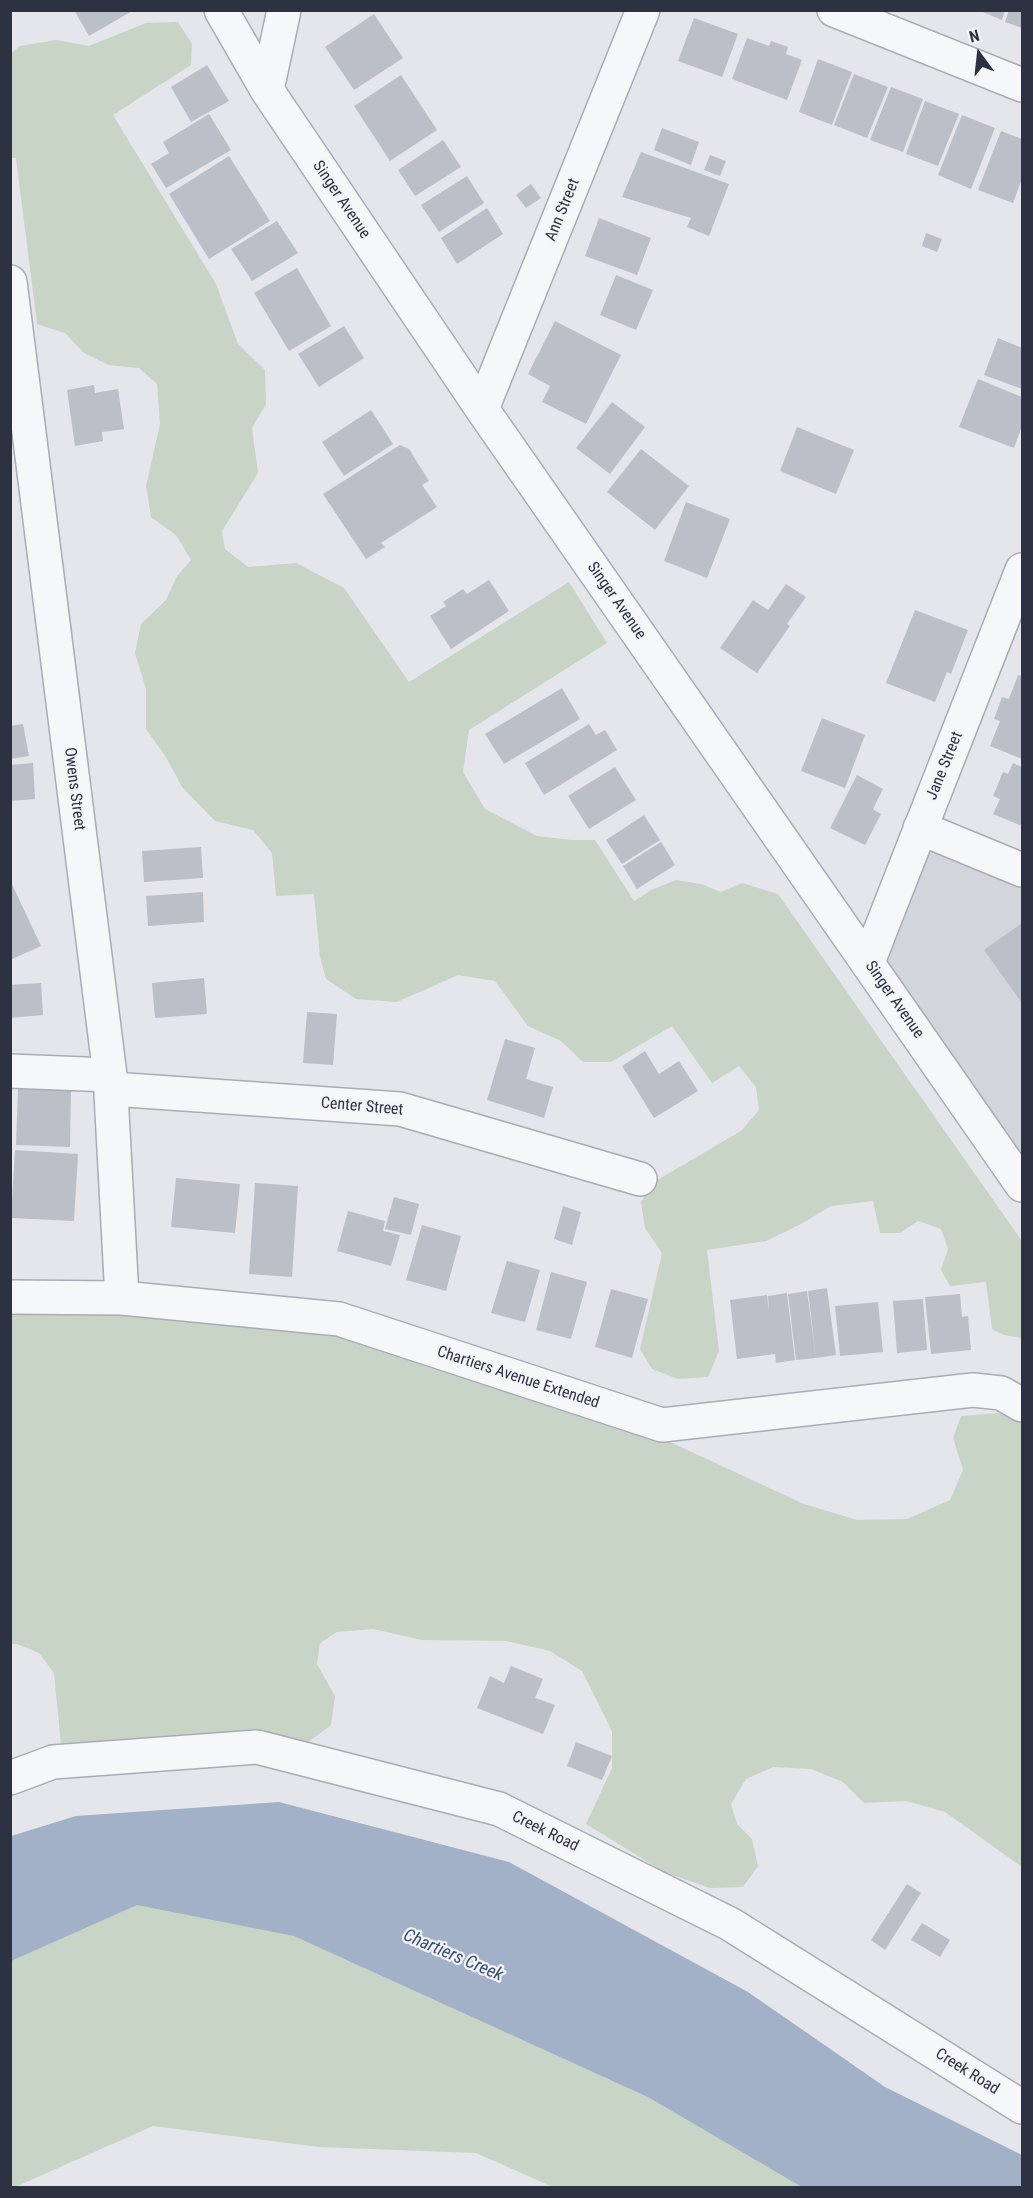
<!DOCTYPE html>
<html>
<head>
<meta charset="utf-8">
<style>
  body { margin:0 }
  #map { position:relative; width:1033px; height:2198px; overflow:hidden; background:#e4e6eb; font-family:"Roboto Condensed",sans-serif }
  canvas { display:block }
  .frame { position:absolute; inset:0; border:12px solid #2d3242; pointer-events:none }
  .north { position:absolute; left:949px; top:24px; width:60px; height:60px; -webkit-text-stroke:4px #f4f5f8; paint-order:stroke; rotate:345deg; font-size:16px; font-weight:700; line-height:24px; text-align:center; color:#2d3242 }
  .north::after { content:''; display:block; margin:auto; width:21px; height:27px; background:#2d3242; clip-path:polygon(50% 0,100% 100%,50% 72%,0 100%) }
</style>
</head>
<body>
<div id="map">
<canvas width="1033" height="2198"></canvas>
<div class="frame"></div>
<div class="north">N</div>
</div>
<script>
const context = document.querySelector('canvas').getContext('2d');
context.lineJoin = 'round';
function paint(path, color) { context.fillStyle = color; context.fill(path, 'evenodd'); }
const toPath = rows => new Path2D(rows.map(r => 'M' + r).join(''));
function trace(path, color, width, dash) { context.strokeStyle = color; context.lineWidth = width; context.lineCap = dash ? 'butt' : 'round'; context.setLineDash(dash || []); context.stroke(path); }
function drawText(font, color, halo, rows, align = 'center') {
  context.font = font + ' "Roboto Condensed",sans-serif'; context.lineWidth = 4.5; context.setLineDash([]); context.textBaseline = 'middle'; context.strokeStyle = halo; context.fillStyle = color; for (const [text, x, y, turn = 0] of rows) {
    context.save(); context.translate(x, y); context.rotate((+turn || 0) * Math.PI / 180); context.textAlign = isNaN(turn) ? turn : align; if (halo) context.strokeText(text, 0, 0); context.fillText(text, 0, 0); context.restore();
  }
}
paint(toPath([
  [920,828,1022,870,1022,1185,868,962]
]), '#d2d5dc');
paint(toPath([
  [178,22,192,44,191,65,113,115,216,284,238,344,265,370,266,404,252,428,258,473,222,531,225,549,248,567,296,563,344,588,409,682,569,582,607,643,469,730,463,772,485,809,537,836,571,840,595,840,634,901,651,890,676,880,701,884,721,892,742,883,778,894,1022,1241,1022,1338,1004,1335,992,1329,986,1282,950,1286,941,1270,948,1249,941,1229,918,1221,900,1233,880,1233,873,1201,831,1206,801,1224,766,1241,707,1250,719,1351,708,1377,678,1379,652,1369,640,1349,662,1253,645,1228,641,1202,654,1182,741,1131,759,1110,756,1087,739,1066,712,1083,672,1026,611,1062,583,1062,561,1041,528,1026,495,981,458,975,397,1002,356,999,326,979,320,957,314,894,276,896,272,853,253,830,215,821,182,787,166,757,146,729,146,689,135,653,141,624,166,600,177,576,191,560,176,535,151,517,146,486,160,424,157,384,139,368,109,365,84,353,65,333,37,324,16,158,11,158,11,53,20,46,56,40,89,46,146,23],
  [11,1307,125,1310,324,1331,473,1370,670,1442,804,1504,857,1520,907,1519,950,1500,963,1470,953,1438,961,1416,998,1413,1022,1422,1022,1867,945,1812,906,1801,864,1803,843,1782,811,1769,773,1767,746,1779,731,1804,737,1824,752,1839,758,1866,743,1887,710,1888,664,1872,586,1824,612,1768,612,1731,582,1671,550,1651,506,1641,422,1640,373,1629,337,1632,320,1643,317,1664,335,1696,331,1725,307,1743,62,1755,54,1673,39,1653,17,1644,11,1644],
  [348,1855,933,2187,553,2187,476,2153,319,2147,153,2126,15,2187,11,2187,10,1911]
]), '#c8d4c6');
paint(toPath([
  [279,1802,509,1862,748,1992,885,2087,1022,2155,1022,2187,802,2187,648,2097,294,1936,137,1905,11,1961,11,1836,76,1816]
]), '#a2b0c8');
paint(toPath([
  [74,10,134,10,89,36],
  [978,10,1005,10,1002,20],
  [1009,10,1022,10,1022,28,1005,22],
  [374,14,403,58,354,90,325,47],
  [694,18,738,34,722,77,678,61],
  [747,38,769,46,771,41,788,47,786,54,802,60,787,100,732,79],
  [818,59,852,72,832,125,799,112],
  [207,65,229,101,191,122,171,87],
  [854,74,888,87,867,138,834,125],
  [401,75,437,130,390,161,354,106],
  [891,87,923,99,903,152,870,140],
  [925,101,959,114,938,166,906,154],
  [209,114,231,150,166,188,151,164,169,153,163,142],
  [962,115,995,128,971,189,938,175],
  [662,128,699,142,691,165,654,150],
  [1001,131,1022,139,1022,179,1013,203,978,190],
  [443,140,461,167,415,196,398,170],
  [641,152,729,184,709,236,687,227,691,218,622,197],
  [710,155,726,161,720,176,704,170],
  [229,156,270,221,209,259,169,194],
  [467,176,484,203,439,232,421,205],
  [531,184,541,198,526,208,516,195],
  [487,208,503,234,457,264,441,238],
  [599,218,651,238,637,275,585,256],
  [277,221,298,253,252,281,231,249],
  [926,233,942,239,937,252,922,246],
  [297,268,331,326,289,351,254,293],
  [616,275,653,290,636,330,600,315],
  [555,321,621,355,586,424,542,402,550,386,528,374],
  [344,326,364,358,319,387,298,354],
  [998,338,1022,348,1022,389,984,375],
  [978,379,1022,397,1022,426,1014,448,959,427],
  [94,385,95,393,118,389,124,429,102,432,103,441,75,446,67,390],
  [612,402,645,427,610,474,576,448],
  [371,410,393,444,344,476,322,442],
  [797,427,854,450,836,494,780,471],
  [400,445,409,449,429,481,422,485,437,507,381,543,385,547,366,559,323,494],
  [641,449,689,486,655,530,607,492],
  [686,502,730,519,707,578,664,561],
  [489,580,509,611,451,649,430,616,446,606,443,602,463,589,467,594],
  [786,584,806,597,787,624,790,626,757,673,720,648,753,600,768,610],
  [915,610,968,630,951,674,947,672,935,702,886,683],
  [1018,675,1022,676,1022,759,990,746,1000,721,994,719,1002,697,1009,699],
  [562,688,580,719,504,764,485,734],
  [822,718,865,735,845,788,801,771],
  [23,724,29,756,10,759,10,726],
  [589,724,596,735,605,730,617,750,544,795,525,763],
  [33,763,35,799,10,801,10,765],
  [1013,763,1022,767,1022,826,993,814,1000,799,993,796,1003,772,1008,774],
  [615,767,636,800,589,829,568,796],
  [857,775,883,789,873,809,881,814,865,845,830,828],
  [644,815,660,840,622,864,606,840],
  [661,842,675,865,637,889,623,866],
  [201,847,203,878,144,882,142,851],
  [10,880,41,946,10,960],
  [203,892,204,922,148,926,146,896],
  [1022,923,1022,1003,984,950],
  [204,978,207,1014,155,1018,152,983],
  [41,983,43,1015,10,1018,10,985],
  [307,1012,337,1014,333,1065,303,1063],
  [505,1039,535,1048,526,1079,553,1087,544,1118,487,1100],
  [645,1051,659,1074,679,1061,698,1091,654,1118,622,1066],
  [18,1089,71,1090,70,1147,16,1145],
  [15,1150,78,1154,74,1221,11,1218],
  [176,1178,240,1184,235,1233,171,1227],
  [255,1183,298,1186,292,1277,249,1274],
  [394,1197,419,1204,411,1235,385,1229],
  [563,1206,581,1212,572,1245,554,1239],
  [348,1211,385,1221,383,1231,400,1235,391,1266,337,1251],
  [422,1225,461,1236,446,1291,406,1280],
  [507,1261,540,1270,525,1322,491,1313],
  [551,1272,587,1282,571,1339,536,1330],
  [827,1288,836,1355,816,1358,808,1291],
  [611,1289,648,1299,632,1358,595,1347],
  [807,1291,816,1358,796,1360,788,1294],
  [787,1293,795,1360,776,1363,775,1354,737,1359,730,1300,767,1295,769,1312,768,1296],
  [960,1294,962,1317,968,1316,971,1350,931,1354,925,1297],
  [923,1299,927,1350,897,1353,893,1301],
  [878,1302,883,1352,840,1356,835,1306],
  [511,1666,543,1679,535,1698,555,1705,543,1734,477,1708,490,1676,504,1683],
  [576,1742,612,1756,602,1780,567,1766],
  [907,1884,921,1893,885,1950,871,1940],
  [922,1923,950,1940,940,1957,911,1940]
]), '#bbbfc7');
const minor = toPath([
  [221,10,267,90,482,409,1022,1185],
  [834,10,1022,85],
  [267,90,284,10],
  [10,282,110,1075,122,1298],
  [482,409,643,10],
  [920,828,1022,870],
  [868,962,1022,570],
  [10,1071,110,1075],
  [112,1089,400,1109,640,1179],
  [10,1297,122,1298,339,1319,662,1425,973,1390,1001,1393,1022,1405],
  [10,1778,53,1762,257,1747,499,1809,730,1924,1022,2107]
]);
trace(minor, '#a9acb5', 36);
trace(minor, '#f6f7f9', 33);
drawText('16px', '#2d3242', '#f4f5f8', [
  ["Singer Avenue",341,200,56],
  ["Ann Street",563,210,-68],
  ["Singer Avenue",616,601,55],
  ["Jane Street",945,766,-68],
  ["Owens Street",74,789,83],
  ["Singer Avenue",894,1000,55],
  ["Center Street",362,1107,5],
  ["Chartiers Avenue Extended",518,1378,18],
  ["Creek Road",545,1832,26],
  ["Creek Road",967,2072,32]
]);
drawText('italic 18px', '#3a4d73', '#f4f5f8', [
  ["Chartiers Creek",453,1956,23]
]);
</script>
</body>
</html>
